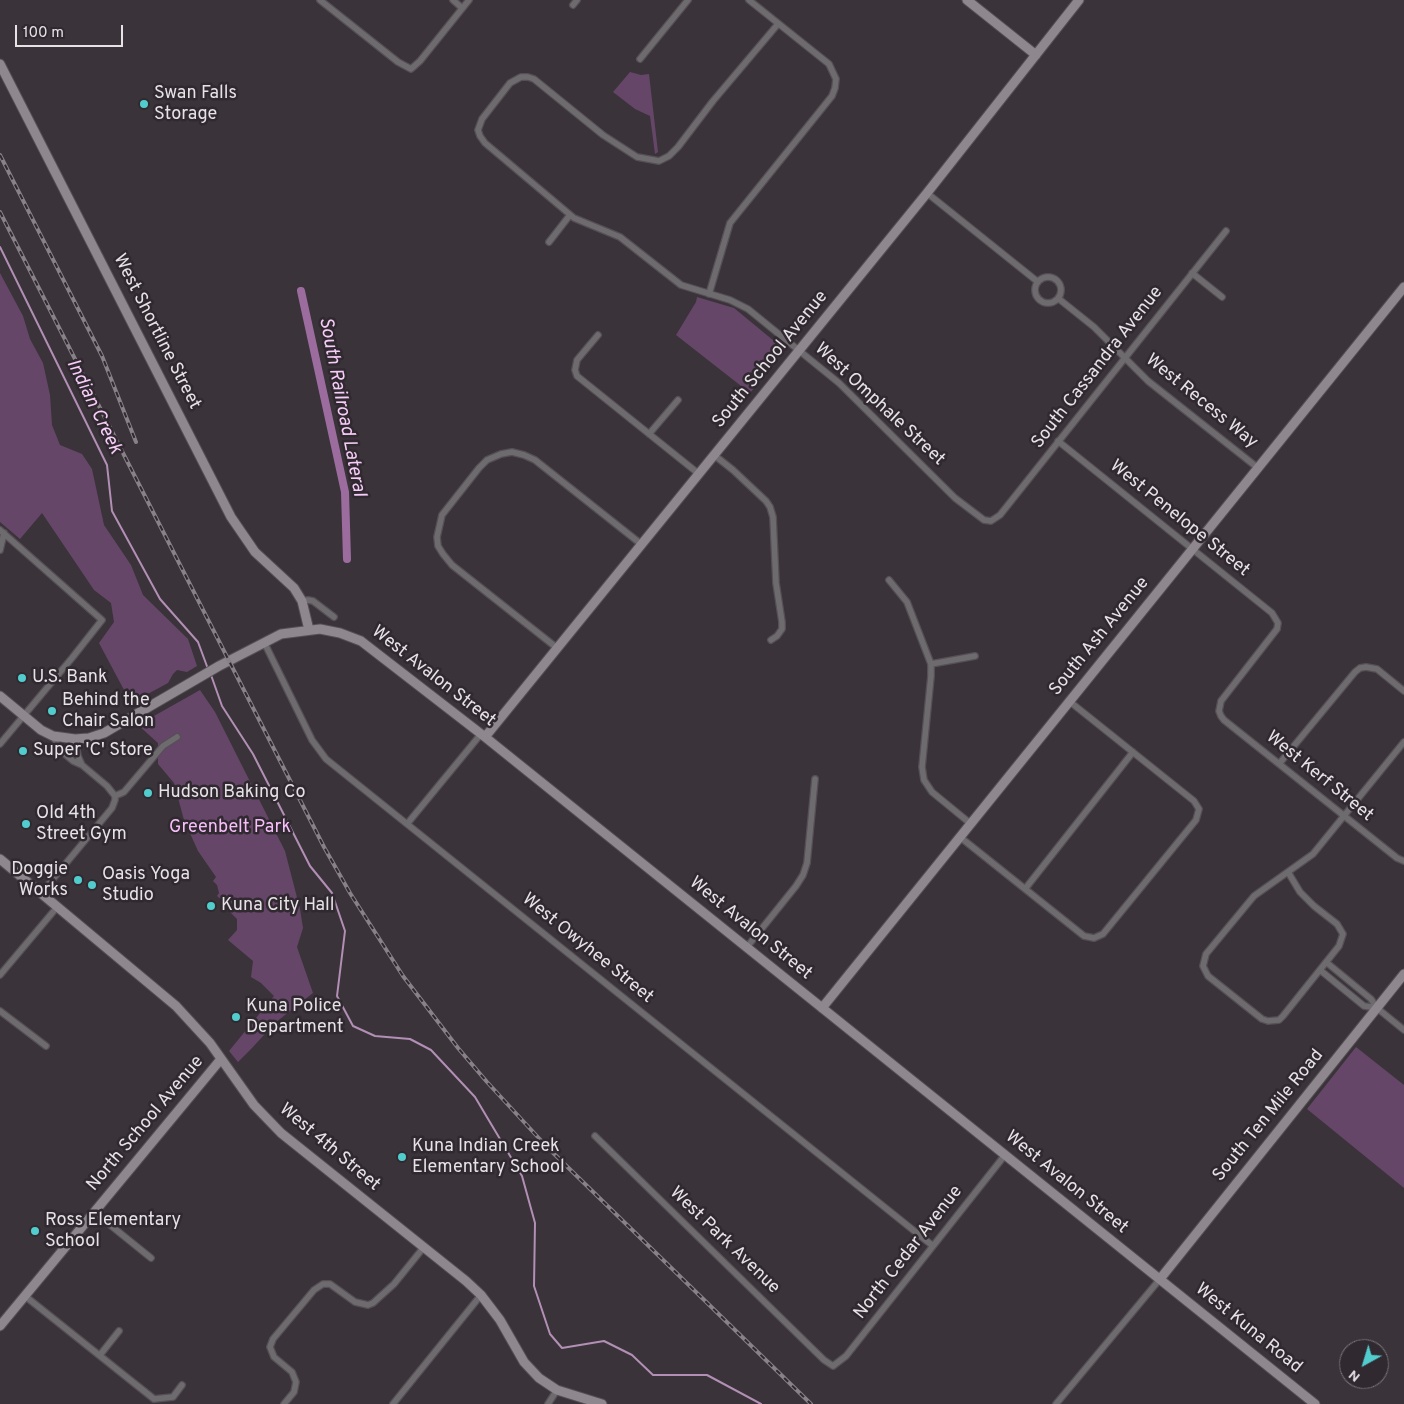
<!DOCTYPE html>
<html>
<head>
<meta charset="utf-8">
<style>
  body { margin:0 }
  #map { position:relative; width:1404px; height:1404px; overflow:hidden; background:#3a333a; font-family:Overpass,sans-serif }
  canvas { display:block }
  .north { position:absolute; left:1339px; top:1339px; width:50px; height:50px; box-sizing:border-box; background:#302930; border:1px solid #797379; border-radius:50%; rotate:219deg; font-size:14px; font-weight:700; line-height:20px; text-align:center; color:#e6e2e6 }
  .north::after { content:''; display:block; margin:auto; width:18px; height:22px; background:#52cdcd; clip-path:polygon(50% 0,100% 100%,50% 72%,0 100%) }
  .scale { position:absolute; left:15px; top:25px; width:108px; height:22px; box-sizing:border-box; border:2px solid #e6e2e6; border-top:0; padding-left:6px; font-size:15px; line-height:18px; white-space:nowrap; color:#e6e2e6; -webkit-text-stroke:4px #302930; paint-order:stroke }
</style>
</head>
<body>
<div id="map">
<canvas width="1404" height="1404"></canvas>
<div class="north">N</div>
<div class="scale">100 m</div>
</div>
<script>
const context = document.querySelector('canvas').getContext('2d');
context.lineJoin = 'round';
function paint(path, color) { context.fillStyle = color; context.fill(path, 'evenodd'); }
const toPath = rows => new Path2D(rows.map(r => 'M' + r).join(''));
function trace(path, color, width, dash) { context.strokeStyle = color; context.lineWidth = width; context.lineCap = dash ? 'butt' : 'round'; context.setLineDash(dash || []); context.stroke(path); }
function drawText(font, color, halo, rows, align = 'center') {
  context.font = font + ' Overpass,sans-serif'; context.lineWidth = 5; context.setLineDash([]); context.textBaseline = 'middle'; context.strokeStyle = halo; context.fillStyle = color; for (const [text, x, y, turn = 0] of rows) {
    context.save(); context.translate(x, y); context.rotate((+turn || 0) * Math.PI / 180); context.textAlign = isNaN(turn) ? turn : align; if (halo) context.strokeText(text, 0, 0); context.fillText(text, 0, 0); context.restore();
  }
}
paint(toPath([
  [630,72,641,75,649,74,658,152,655,154,650,116,635,109,613,92],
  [0,273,23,316,30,339,43,363,50,395,52,425,60,445,82,454,92,469,104,525,131,565,143,595,188,639,197,666,187,672,177,670,173,674,168,683,131,703,99,643,114,622,111,603,94,590,42,513,20,539,0,522],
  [697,297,734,308,785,350,750,393,676,335,696,302],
  [200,690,215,712,285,851,300,909,303,928,297,947,313,993,276,1022,252,1048,238,1062,229,1051,274,996,261,983,251,977,253,961,228,940,237,930,237,919,228,910,230,907,217,896,219,893,217,885,213,881,216,877,198,851,184,820,174,783,158,764,158,743,138,725],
  [1356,1047,1404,1085,1404,1188,1307,1109]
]), '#664668');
trace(toPath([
  [0,247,107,465,112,511,160,599,198,642,208,669],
  [211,675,222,706,253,754,310,866,332,893,345,931,337,996,353,1026,375,1036,410,1039,431,1050,475,1097,522,1176,535,1223,534,1286,550,1334,562,1348,604,1341,632,1355,653,1375,707,1375,761,1404]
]), '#b28fb4', 2);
trace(toPath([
  [301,291,345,492,347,559]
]), '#9c6c9f', 8);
const street = toPath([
  [320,0,398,62,411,69,420,61,469,0],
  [453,0,462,8],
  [573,5,577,0],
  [778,24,713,101,678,147,669,156,659,161,637,157,603,135,534,79,528,77,521,77,510,83,482,119,478,130,480,136,485,143,574,218,620,237,681,285,730,300,748,309,839,383,955,498,984,520,991,521,1000,515,1226,231],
  [640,59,688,0],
  [927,193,1038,282],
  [549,242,570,215],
  [1192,273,1222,297],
  '1035 290a13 13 0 1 1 26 0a13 13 0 1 1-26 0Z',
  [709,294,730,223,832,96,835,88,836,79,829,64,749,0],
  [1059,299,1094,327,1148,381,1258,468],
  [598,335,577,360,575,370,577,376,699,474],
  [649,434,678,400],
  [1058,441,1272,613,1278,623,1277,629,1221,701,1219,711,1221,716,1224,720,1397,858,1404,861],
  [714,455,733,470,766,501,770,507,773,517,776,583,782,622,782,629,777,636,771,640],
  [0,530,102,620,72,658,0,744],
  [0,550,4,533],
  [889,580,907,602,931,664,931,676,922,767,924,780,932,792,971,824],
  [302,601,308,600,313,601,334,617],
  [264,642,312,740,326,759,933,1246],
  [557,648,452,565,443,554,438,546,437,537,442,515,479,468,487,460,501,454,512,452,524,455,535,460,641,544],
  [931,664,975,656],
  [53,736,60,750,73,761,82,765,78,756,75,739],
  [1279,764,1355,672,1360,668,1366,667,1377,669,1404,691],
  [82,765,107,786,115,796],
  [115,796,124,792,163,746,177,737],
  [407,824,481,734],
  [960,837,1084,936,1094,938,1103,934,1196,820,1199,809,1194,801,1069,701],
  [1288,872,1300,892,1314,906,1337,924,1343,934,1339,946,1283,1016,1279,1020,1268,1021,1262,1019,1208,976,1203,966,1206,954,1254,896,1313,854,1404,742],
  [1025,889,1133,752],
  [42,892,112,808,115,800,115,796],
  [747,947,796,886,803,875,807,863,815,779],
  [1320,970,1364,1006,1377,1008,1371,999,1326,962],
  [0,975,58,906],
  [1377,1008,1404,1030],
  [0,1011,46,1046],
  [595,1136,824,1360,833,1366,846,1356,1005,1155],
  [94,1212,151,1258],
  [25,1296,154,1399,173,1397,182,1385],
  [100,1355,119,1331],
  [284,1404,294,1392,296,1382,292,1372,274,1357,270,1347,273,1339,314,1290,323,1284,330,1284,355,1302,368,1305,373,1303,394,1284,424,1247],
  [393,1404,481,1295],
  [548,1404,557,1390],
  [1056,1404,1160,1279]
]);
const secondary = toPath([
  [967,0,1036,55],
  [0,64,231,517,255,552,294,588,302,601,309,630],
  [0,696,41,730,53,736,75,739,89,738,104,733,219,666,281,634,320,629,340,633,361,641,485,737,1315,1404],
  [485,737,927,193,1079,0],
  [0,859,176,1006,210,1043,254,1105,281,1133,466,1281,481,1295,500,1320,524,1362,539,1378,557,1390,602,1404],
  [822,1008,1404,287],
  [1160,1279,1404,974],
  [0,1326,221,1059]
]);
trace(street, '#564f56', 8);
trace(secondary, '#564f56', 11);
trace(street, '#6e6b6e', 5.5);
trace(secondary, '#8e888e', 9);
const rail = toPath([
  [0,155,102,356,136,442],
  [0,212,324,847,350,893,403,976,458,1048,487,1082,547,1147,811,1404]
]);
trace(rail, '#888288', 4);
trace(rail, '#302930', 2, [5.5]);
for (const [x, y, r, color] of [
  [144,104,5,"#52cdcd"],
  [22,678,5,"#52cdcd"],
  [52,711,5,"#52cdcd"],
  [23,751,5,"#52cdcd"],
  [148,793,5,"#52cdcd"],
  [26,824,5,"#52cdcd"],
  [78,880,5,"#52cdcd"],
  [92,885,5,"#52cdcd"],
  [211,906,5,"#52cdcd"],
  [236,1017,5,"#52cdcd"],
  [402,1157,5,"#52cdcd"],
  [35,1231,5,"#52cdcd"]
]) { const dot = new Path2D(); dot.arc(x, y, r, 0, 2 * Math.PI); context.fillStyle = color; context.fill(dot); trace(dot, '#302930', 2); }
drawText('18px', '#e6e2e6', '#302930', [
  ["Swan Falls",154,94],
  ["Storage",154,115],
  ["U.S. Bank",32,678],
  ["Behind the",62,701],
  ["Chair Salon",62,722],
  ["Super 'C' Store",33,751],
  ["Hudson Baking Co",158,793],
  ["Old 4th",36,814],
  ["Street Gym",36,835],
  ["Doggie",68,870,"right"],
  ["Works",68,891,"right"],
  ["Oasis Yoga",102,875],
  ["Studio",102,896],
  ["Kuna City Hall",221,906],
  ["Kuna Police",246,1007],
  ["Department",246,1028],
  ["Kuna Indian Creek",412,1147],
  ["Elementary School",412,1168],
  ["Ross Elementary",45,1221],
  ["School",45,1242]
], 'left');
drawText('18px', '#e6e2e6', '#302930', [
  ["West Shortline Street",156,332,63],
  ["South School Avenue",771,360,-51],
  ["South Cassandra Avenue",1098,368,-52],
  ["West Recess Way",1201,402,39],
  ["West Omphale Street",879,405,43],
  ["West Penelope Street",1179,519,39],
  ["South Ash Avenue",1100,637,-51],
  ["West Avalon Street",433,677,38],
  ["West Kerf Street",1319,777,39],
  ["West Avalon Street",750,929,39],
  ["West Owyhee Street",587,949,39],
  ["South Ten Mile Road",1269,1116,-51],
  ["North School Avenue",146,1124,-50],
  ["West 4th Street",329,1148,40],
  ["West Avalon Street",1066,1183,39],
  ["West Park Avenue",724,1241,44],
  ["North Cedar Avenue",909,1253,-52],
  ["West Kuna Road",1248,1329,39]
]);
drawText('18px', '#f7bffa', '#302930', [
  ["Greenbelt Park",230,828]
]);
drawText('italic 19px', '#f6cdf8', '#302930', [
  ["Indian Creek",93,407,64],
  ["South Railroad Lateral",341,407,79]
]);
</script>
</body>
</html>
